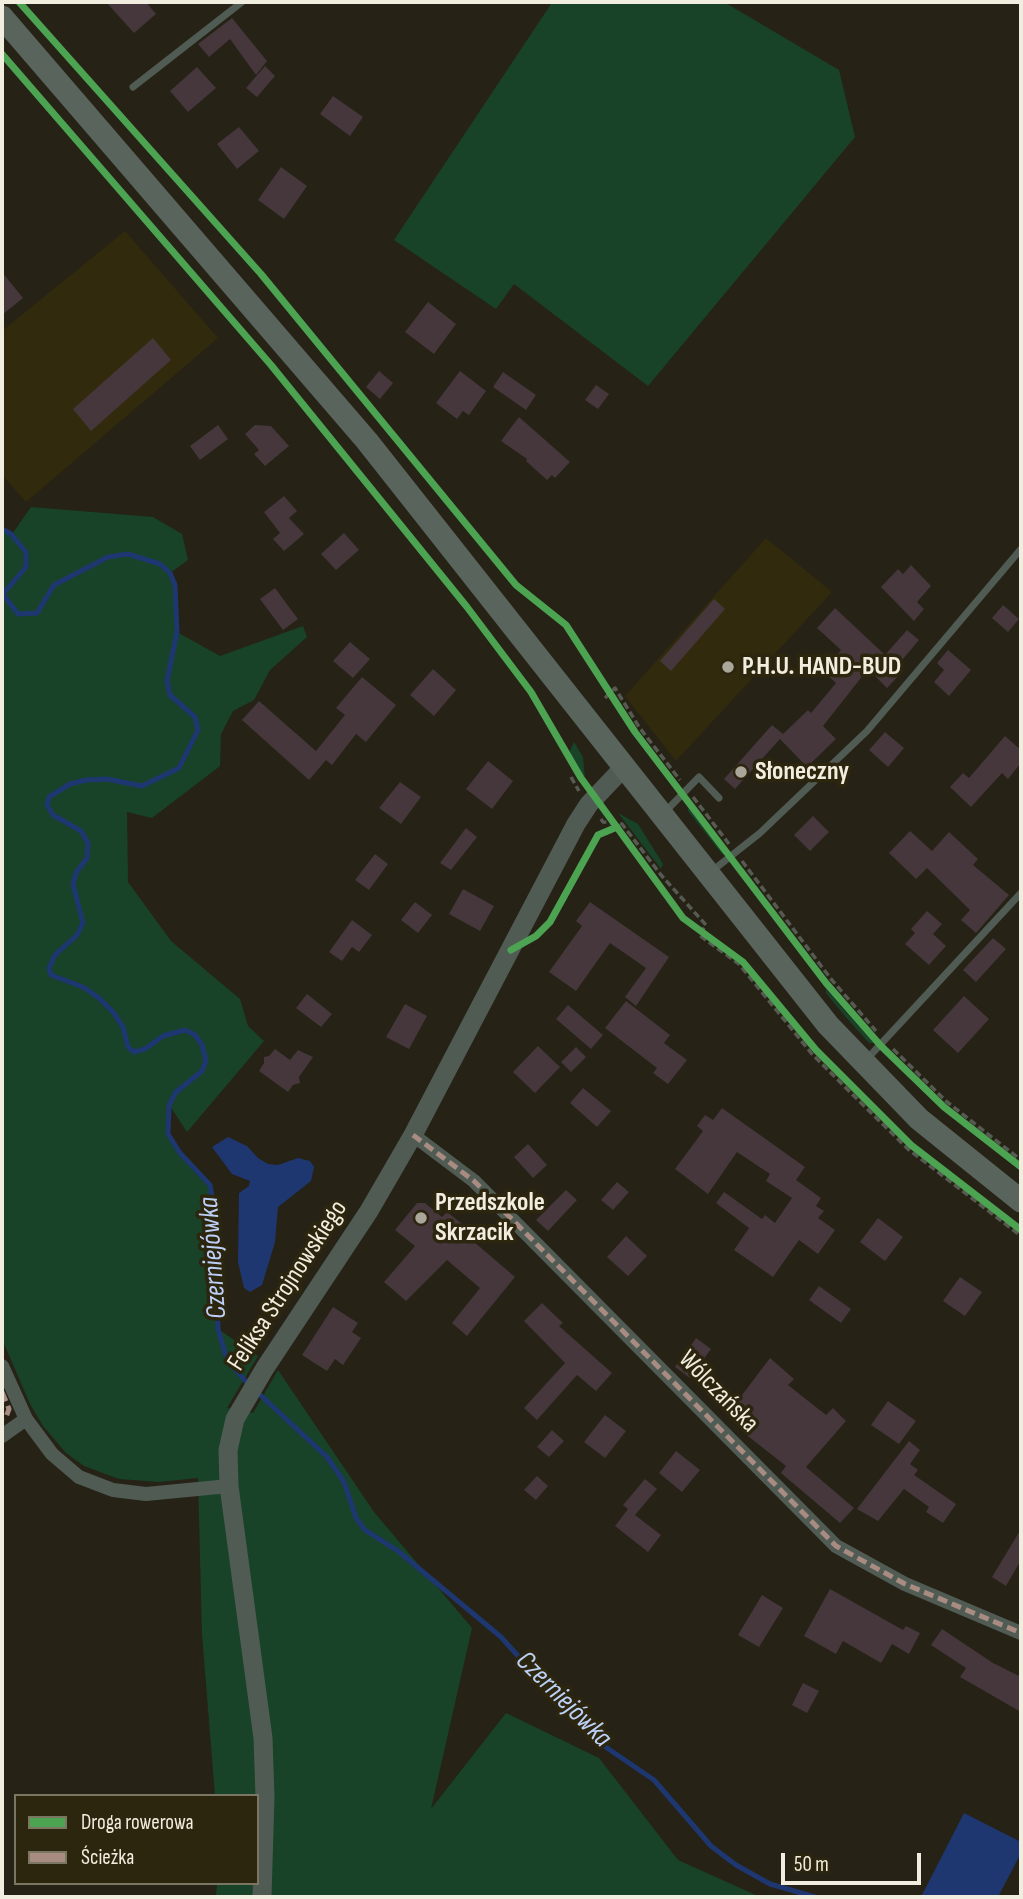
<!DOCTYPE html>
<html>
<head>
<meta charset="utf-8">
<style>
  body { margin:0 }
  #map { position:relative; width:1023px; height:1899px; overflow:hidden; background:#262216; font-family:"Sofia Sans Condensed",sans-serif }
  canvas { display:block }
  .frame { position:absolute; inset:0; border:4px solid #f1eddf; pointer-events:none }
  .legend { position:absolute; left:14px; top:1794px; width:245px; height:91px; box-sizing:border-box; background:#2d260f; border:2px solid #7b7662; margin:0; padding:9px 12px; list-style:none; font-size:21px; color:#f1eddf }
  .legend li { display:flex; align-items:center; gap:14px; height:35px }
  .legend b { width:35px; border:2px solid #7b7662 }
  .scale { position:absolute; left:781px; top:1853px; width:140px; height:32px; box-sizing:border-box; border:4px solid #f1eddf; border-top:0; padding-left:9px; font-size:21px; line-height:24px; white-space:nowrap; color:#f1eddf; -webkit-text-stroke:5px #2d260f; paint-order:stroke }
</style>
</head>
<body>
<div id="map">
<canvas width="1023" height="1899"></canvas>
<div class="frame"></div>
<ul class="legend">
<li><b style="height:9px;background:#4ca352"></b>Droga rowerowa</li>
<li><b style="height:9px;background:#a88b81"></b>Ścieżka</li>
</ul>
<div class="scale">50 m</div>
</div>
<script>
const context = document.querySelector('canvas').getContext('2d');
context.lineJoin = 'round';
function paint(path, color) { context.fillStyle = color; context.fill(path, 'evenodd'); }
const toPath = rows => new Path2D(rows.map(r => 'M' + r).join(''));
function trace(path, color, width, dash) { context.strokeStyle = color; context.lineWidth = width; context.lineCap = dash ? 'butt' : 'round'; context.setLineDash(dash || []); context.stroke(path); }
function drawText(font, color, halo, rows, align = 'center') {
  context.font = font + ' "Sofia Sans Condensed",sans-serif'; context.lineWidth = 7; context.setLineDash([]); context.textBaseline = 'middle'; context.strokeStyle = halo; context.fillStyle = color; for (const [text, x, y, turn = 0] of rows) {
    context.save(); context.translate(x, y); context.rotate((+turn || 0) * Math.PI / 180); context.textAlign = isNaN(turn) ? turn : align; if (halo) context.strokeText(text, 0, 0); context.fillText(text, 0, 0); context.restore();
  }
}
paint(toPath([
  [125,231,218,338,26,502,2,475,2,331],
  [766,538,832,592,676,761,625,696]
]), '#322a0c');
paint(toPath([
  [549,2,724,2,839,70,855,137,648,386,514,284,496,309,394,240,551,4],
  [31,507,153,517,182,534,188,560,170,573,178,609,177,632,220,656,303,626,307,637,270,670,254,700,233,711,221,734,220,766,152,818,127,812,128,882,171,941,240,999,248,1026,264,1041,187,1132,170,1106,167,1120,168,1134,180,1153,210,1185,215,1202,218,1329,258,1356,227,1408,253,1413,278,1370,374,1512,472,1628,431,1809,506,1713,599,1758,678,1860,760,1897,216,1897,217,1883,257,1883,257,1796,215,1796,202,1634,198,1478,159,1482,119,1479,84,1466,66,1453,43,1426,30,1404,2,1339,2,529,12,534],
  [574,742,583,757,585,779,569,753],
  [689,805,726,854,722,854,688,811],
  [618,813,638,824,663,864,661,869],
  [826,989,845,1011,874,1043,869,1043,843,1014,826,993]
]), '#184328');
paint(toPath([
  [228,1137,247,1146,258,1158,268,1164,278,1165,298,1158,310,1161,314,1167,311,1181,278,1207,275,1242,262,1285,250,1292,244,1288,238,1262,239,1193,249,1186,250,1181,232,1174,212,1147],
  [964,1813,1021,1842,1021,1853,998,1897,921,1897]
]), '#1e3770');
trace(toPath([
  [2,529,11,534,26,552,26,567,3,594,18,614,37,613,54,585,108,557,128,554,160,564,170,573,175,585,177,632,167,681,170,695,195,717,198,730,179,768,142,786,107,779,86,780,70,784,49,797,47,805,53,815,81,831,88,843,87,858,76,873,73,884,83,923,77,935,55,955,49,968,51,975,83,987,99,998,113,1012,123,1027,128,1047,134,1052,145,1049,163,1036,185,1030,195,1035,202,1045,206,1061,202,1071,176,1092,169,1105,168,1134,180,1153,210,1185,216,1222,218,1329,227,1360,249,1385],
  [256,1391,327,1457,344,1482,356,1518,365,1530,398,1551,501,1637,591,1737,654,1780,711,1846,736,1865,770,1884,815,1897]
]), '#1e3770', 5);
paint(toPath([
  [106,2,146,2,156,14,134,33],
  [232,18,267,61,256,75,230,39,209,57,198,44],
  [265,66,275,76,257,97,246,88],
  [197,67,216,88,188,112,170,91],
  [333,96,363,117,350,136,320,114],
  [239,127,259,151,237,169,217,144],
  [281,167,307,186,284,219,258,200],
  [2,272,23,298,2,315],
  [428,302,456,324,434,354,405,332],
  [153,338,171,360,91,431,73,409],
  [379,371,393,383,380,399,366,387],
  [460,371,486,391,469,415,463,411,457,419,436,403],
  [503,372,536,395,526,410,493,387],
  [596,385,609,394,598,409,585,400],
  [519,417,570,462,555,478,552,475,547,480,526,461,527,459,501,441],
  [218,425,228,439,200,460,190,446],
  [255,425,271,426,289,446,265,466,254,454,259,450,245,434],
  [284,496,297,511,289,518,304,534,284,551,273,539,280,533,264,512],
  [344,533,359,550,336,570,321,554],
  [911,565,931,586,917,602,924,609,914,621,881,587,898,569,903,574],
  [275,588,298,619,283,630,260,599],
  [714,599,725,609,671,671,660,661],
  [1003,605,1019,619,1008,632,992,618],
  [835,608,885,655,907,630,919,640,897,666,903,671,887,688,868,669,823,726,836,739,807,767,780,739,735,789,724,779,772,725,783,734,808,710,811,713,836,683,823,671,841,650,817,628],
  [350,642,370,659,353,678,333,661],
  [948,650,971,670,949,696,934,682,944,670,937,663],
  [433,669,456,690,434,716,410,695],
  [362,677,396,705,366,742,356,734,332,765,326,760,309,780,242,720,259,701,316,751,345,715,336,708],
  [885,732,904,748,888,767,869,750],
  [1005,736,1021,750,1021,763,1008,779,1002,773,971,807,950,787,963,773,969,778],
  [488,761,513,781,492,809,466,789],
  [400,782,421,797,401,824,379,808],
  [813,816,829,832,810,851,794,835],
  [466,828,477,837,451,870,440,863],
  [910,831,932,851,949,832,978,859,973,865,1009,895,976,933,961,920,970,910,927,868,916,879,889,853],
  [375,854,388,864,369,890,355,880],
  [463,889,494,906,480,931,449,914],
  [415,902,432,915,418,933,401,920],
  [590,902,669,957,636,1006,625,997,646,968,610,943,576,991,549,972,582,926,576,921],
  [927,911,942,924,933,934,946,946,929,965,905,944,915,933,911,929],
  [352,920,372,935,359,952,352,947,342,961,329,952],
  [993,938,1006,949,976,982,963,970],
  [307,994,332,1014,321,1027,296,1008],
  [964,996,989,1019,958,1053,933,1030],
  [626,1001,670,1035,664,1043,687,1060,668,1084,653,1073,657,1068,605,1028],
  [405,1004,427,1016,409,1049,386,1037],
  [568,1005,603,1035,591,1049,556,1019],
  [538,1046,560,1067,535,1093,513,1072],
  [576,1047,586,1057,571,1072,561,1062],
  [275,1049,290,1060,298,1050,313,1057,299,1077,300,1083,293,1085,288,1092,259,1071,264,1063,264,1057,269,1056],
  [583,1088,611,1111,597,1127,570,1103],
  [722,1108,805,1167,796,1180,821,1198,816,1206,824,1211,818,1218,835,1230,818,1254,799,1240,773,1277,734,1250,749,1228,716,1203,724,1192,762,1219,765,1215,775,1223,792,1198,766,1181,770,1174,737,1152,708,1194,675,1169,703,1131,697,1126,705,1115,713,1120],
  [528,1144,547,1165,533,1178,514,1157],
  [617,1182,629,1192,613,1210,601,1200],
  [566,1190,577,1200,548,1231,536,1220],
  [417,1203,425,1203,442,1217,447,1212,470,1230,466,1235,515,1277,467,1336,452,1323,480,1288,447,1260,406,1301,384,1282,415,1246,395,1230],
  [878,1218,903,1237,885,1261,860,1242],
  [626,1236,647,1256,628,1276,607,1257],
  [960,1277,982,1292,965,1316,943,1301],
  [819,1286,851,1309,841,1323,809,1300],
  [542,1303,563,1323,559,1326,612,1373,596,1391,577,1375,537,1420,524,1408,565,1363,524,1321],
  [333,1307,358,1323,352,1332,361,1338,343,1365,335,1359,327,1371,302,1355],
  [696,1338,711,1349,690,1378,675,1367],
  [770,1358,794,1379,788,1385,826,1415,833,1408,846,1421,806,1467,854,1508,840,1523,781,1473,786,1466,744,1433,753,1422,733,1407],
  [888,1401,916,1421,899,1444,871,1425],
  [605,1415,626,1431,605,1458,584,1442],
  [552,1430,564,1441,549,1457,537,1447],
  [909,1441,920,1450,910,1464,918,1470,914,1475,956,1504,943,1523,926,1512,929,1507,904,1489,878,1521,857,1509],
  [676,1451,700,1470,682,1492,659,1473],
  [537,1476,548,1486,536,1500,524,1490],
  [645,1479,657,1489,635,1515,661,1535,648,1552,615,1526,628,1509,623,1505],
  [1021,1529,1021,1560,1006,1586,992,1577],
  [830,1589,903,1630,906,1626,920,1633,909,1654,892,1644,881,1663,843,1641,836,1654,804,1636],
  [762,1595,783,1608,759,1647,738,1635],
  [942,1629,993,1663,1021,1677,1021,1712,960,1677,966,1668,931,1645],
  [803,1683,819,1691,807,1713,792,1705]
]), '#45373c');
trace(toPath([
  [605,698,615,688,639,727,680,780],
  [571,777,579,791],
  [693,797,729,844],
  [601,819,603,822,622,824,661,875,706,925,699,935,739,964,812,1054,853,1095,908,1149,1021,1236],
  [742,861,831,979,876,1031],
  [893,1049,947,1102,1021,1160]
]), '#575a52', 3.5, [7, 3.5]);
trace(toPath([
  [133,87,242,2],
  [665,812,699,777,719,798],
  [712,871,760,833,867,731,1021,549],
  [866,1060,1021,893]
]), '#505b54', 7);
trace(toPath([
  [413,1135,474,1181,836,1546,905,1584,1021,1633],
  [2,1366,26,1419,52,1454,79,1477,113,1490,146,1494,229,1486],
  [2,1436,26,1419]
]), '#505b54', 14);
trace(toPath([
  [262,1897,265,1797,263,1738,229,1486,228,1450,235,1419,265,1368,369,1211,413,1135,576,824,589,804,624,767]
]), '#505b54', 19);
trace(toPath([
  [2,17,367,441,828,1025,919,1119,1021,1201]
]), '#59645c', 23);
trace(toPath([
  [413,1135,474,1181,836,1546,905,1584,1021,1633],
  [2,1392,9,1409,5,1420]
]), '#a88b81', 5, [10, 5]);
trace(toPath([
  [19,2,261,274,516,585,566,625,635,732,826,983,881,1046,944,1107,1021,1167],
  [2,54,271,365,467,607,531,692,581,778,683,918,743,962,816,1050,911,1145,1021,1230],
  [511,950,536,936,550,922,598,835,617,827]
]), '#4ca352', 7);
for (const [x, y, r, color] of [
  [728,667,7,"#aaa699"],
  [741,772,7,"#aaa699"],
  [421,1218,7,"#aaa699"]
]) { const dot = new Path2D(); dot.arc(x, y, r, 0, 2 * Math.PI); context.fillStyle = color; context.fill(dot); trace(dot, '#2d260f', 2.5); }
drawText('bold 26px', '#f1eddf', '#2d260f', [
  ["P.H.U. HAND-BUD",742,667],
  ["Słoneczny",755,772],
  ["Przedszkole",435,1203],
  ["Skrzacik",435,1233]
], 'left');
drawText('26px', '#f1eddf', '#2d260f', [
  ["Feliksa Strojnowskiego",288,1286,-57],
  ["Wólczańska",718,1392,46]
]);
drawText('italic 28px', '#bdd1f8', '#2d260f', [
  ["Czerniejówka",214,1258,-94],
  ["Czerniejówka",563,1700,45]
]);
</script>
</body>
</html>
